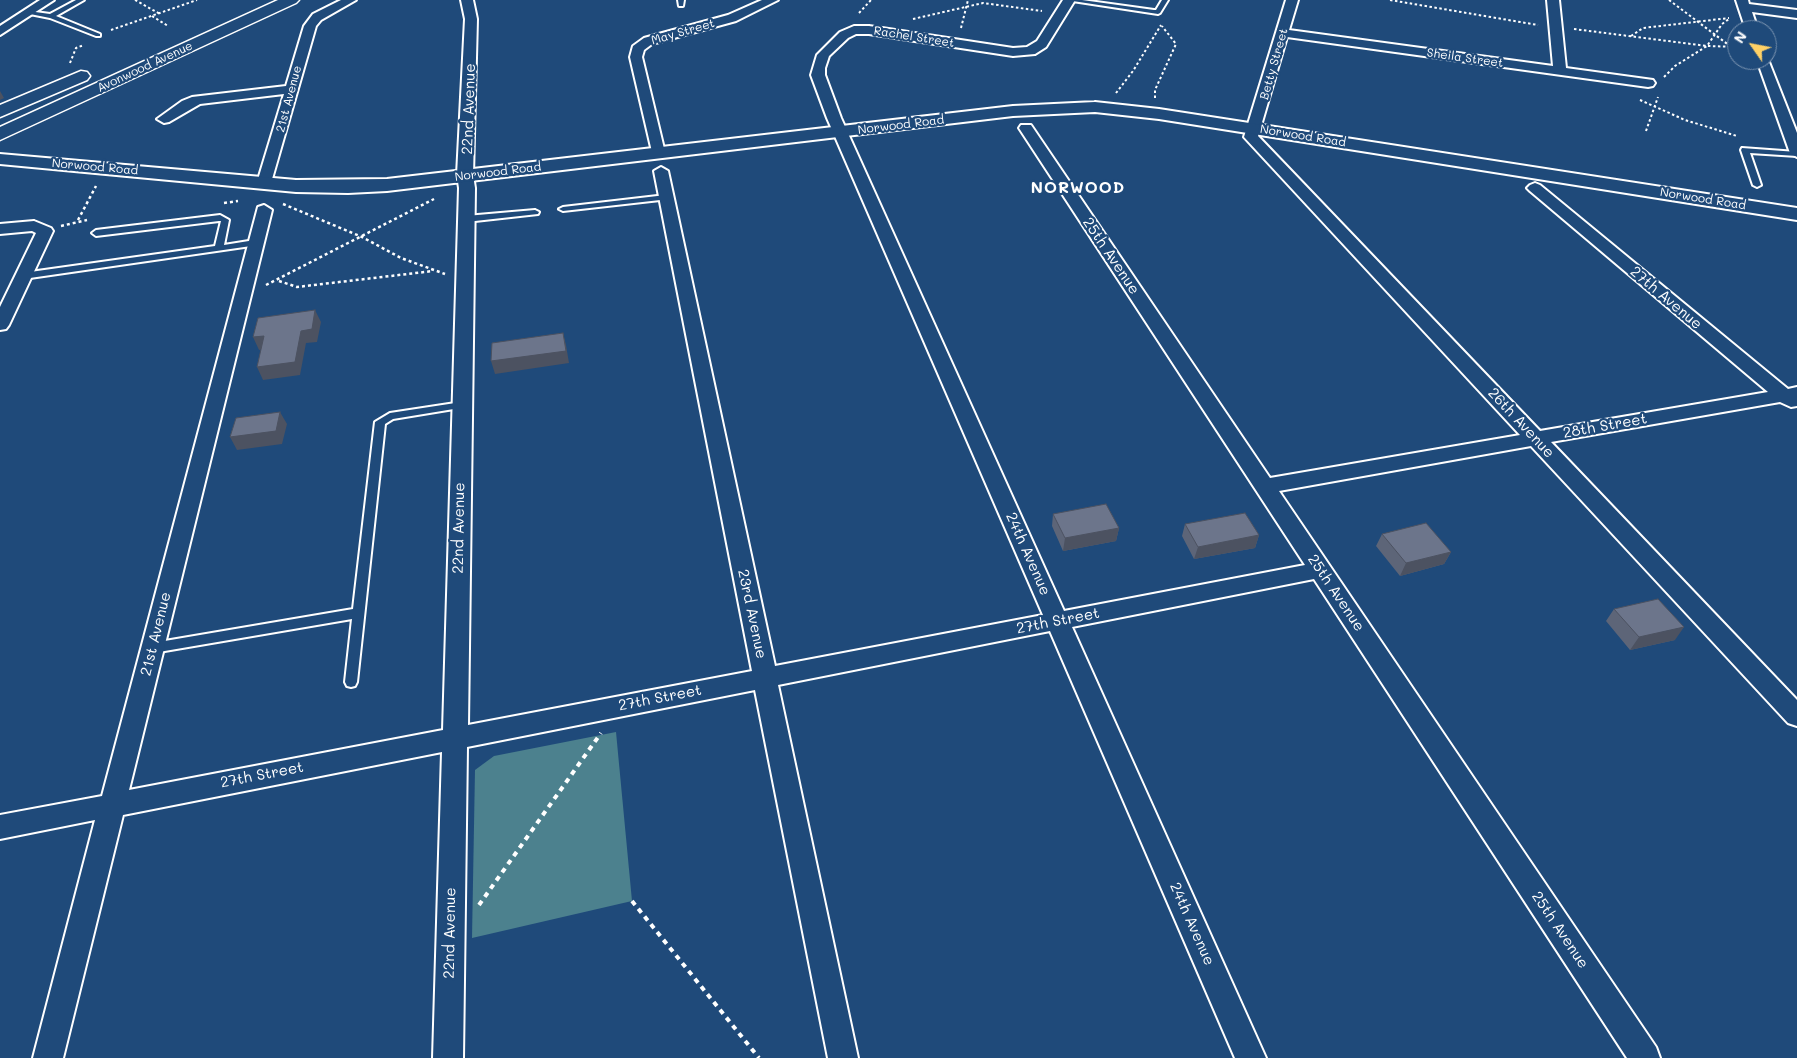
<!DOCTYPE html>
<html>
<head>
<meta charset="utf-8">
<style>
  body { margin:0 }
  #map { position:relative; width:1797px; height:1058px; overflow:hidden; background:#1f4a7a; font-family:Mali,sans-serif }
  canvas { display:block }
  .north { position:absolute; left:1727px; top:20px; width:50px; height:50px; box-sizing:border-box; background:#1f4a7a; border:1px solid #7992af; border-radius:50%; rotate:303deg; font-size:14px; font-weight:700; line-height:20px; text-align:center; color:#fff }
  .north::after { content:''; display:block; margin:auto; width:18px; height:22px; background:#ffd166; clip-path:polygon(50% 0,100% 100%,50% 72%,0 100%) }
</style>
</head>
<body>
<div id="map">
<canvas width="1797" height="1058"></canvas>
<div class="north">N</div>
</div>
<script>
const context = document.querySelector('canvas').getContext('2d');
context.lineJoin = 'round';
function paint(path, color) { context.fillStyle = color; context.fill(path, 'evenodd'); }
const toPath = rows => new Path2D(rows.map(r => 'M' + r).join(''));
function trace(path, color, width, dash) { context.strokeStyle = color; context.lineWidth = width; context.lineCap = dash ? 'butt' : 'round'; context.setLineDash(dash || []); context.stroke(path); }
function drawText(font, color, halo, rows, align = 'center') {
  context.font = font + ' Mali,sans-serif'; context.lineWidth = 4.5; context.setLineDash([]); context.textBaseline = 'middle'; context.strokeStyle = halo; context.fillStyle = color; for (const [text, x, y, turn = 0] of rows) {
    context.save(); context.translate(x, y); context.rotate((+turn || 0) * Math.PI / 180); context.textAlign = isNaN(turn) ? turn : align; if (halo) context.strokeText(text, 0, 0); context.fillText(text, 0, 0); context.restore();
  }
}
paint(toPath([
  [616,732,632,901,472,938,475,770,494,756]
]), '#4c818e');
const service = toPath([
  [76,0,84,0,56,16,100,34,100,36,96,36,50,18,25,13,28,11,50,14,76,0],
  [678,0,684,0,683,6,679,6,678,0],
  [1066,0,1082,0,1154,10,1156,10,1162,0,1168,0,1160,13,1158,14,1066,0],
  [1742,148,1797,152,1797,156,1750,153,1761,185,1757,187,1753,185,1741,150,1742,148],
  [666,195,669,195,669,199,563,211,559,209,563,207,666,195],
  [535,210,539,212,538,214,466,222,462,219,466,216,535,210],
  [220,215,229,220,224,245,255,240,259,243,258,245,23,279,19,276,23,273,215,246,221,221,219,221,96,236,92,233,96,230,220,215],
  [462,402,467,405,466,407,393,419,385,424,357,682,355,686,351,687,347,686,345,682,352,619,153,653,149,651,147,648,149,645,153,643,353,609,375,422,390,413,462,402]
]);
const minor = toPath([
  [40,0,54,0,0,35,0,26,40,0],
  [341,0,356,0,321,20,316,26,270,186,260,186,257,183,284,94,200,104,169,122,164,123,157,119,182,101,192,97,286,86,304,26,313,14,341,0],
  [461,0,473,0,477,19,473,175,475,188,468,725,752,671,654,171,661,167,668,171,775,666,1043,615,827,118,811,75,817,55,840,32,854,26,869,26,1013,48,1027,47,1037,41,1063,0,1075,0,1046,47,1035,54,1013,56,869,34,856,34,848,38,829,56,825,68,825,75,841,118,1064,611,1305,565,1019,128,1021,125,1031,125,1270,478,1520,435,1244,137,1286,0,1298,0,1289,30,1553,66,1547,0,1559,0,1566,68,1653,80,1655,83,1653,86,1648,87,1287,37,1258,136,1540,431,1768,392,1530,191,1527,188,1530,185,1535,183,1540,185,1788,389,1797,387,1797,406,1791,407,1780,402,1551,442,1797,700,1797,726,1788,723,1531,446,1279,491,1656,1047,1660,1058,1627,1058,1314,579,1072,627,1266,1058,1235,1058,1050,631,778,685,858,1058,828,1058,755,690,467,747,463,1058,433,1058,442,752,123,815,63,1058,33,1058,95,820,0,839,0,815,102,796,258,207,264,205,272,210,129,790,443,730,459,188,457,175,465,19,461,0],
  [762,0,778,0,736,21,652,44,644,50,642,57,665,153,658,157,653,156,630,57,633,46,644,38,728,15,762,0],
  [1736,0,1748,0,1749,4,1797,10,1797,18,1752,12,1758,30,1746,30,1736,0],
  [1767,57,1797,133,1797,157,1790,153,1757,60,1767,60,1767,57],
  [34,221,51,228,53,231,9,325,6,329,0,330,0,307,36,233,32,231,0,234,0,224,34,221]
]);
const tertiary = toPath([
  [1095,102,1159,109,1797,208,1797,220,1159,119,1095,112,1013,116,387,191,348,193,296,192,0,164,0,154,296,180,387,179,1013,106,1095,102]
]);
const secondary = toPath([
  [278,0,299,0,296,3,0,140,0,127,278,0],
  [81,71,87,72,90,76,87,80,0,117,0,105,81,71]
]);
trace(service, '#fff', 4);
trace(minor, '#fff', 4);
trace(tertiary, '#fff', 4);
trace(secondary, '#fff', 3);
trace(toPath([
  [135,0,160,14],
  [1390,0,1538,25],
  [1669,0,1730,46],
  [859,13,871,0],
  [152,16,168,26],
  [913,19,983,3,1042,11],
  [961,28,968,0],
  [1574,29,1707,46,1737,47],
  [111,30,197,0],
  [1631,36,1643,28,1729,18],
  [70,63,76,48,84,45],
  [1664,77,1675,66,1707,46,1722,24,1729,19],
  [1116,93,1133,71,1161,25],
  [1155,98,1155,90,1176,44,1162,26],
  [1640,100,1685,120,1737,136],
  [1646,131,1658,97]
]), '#fff', 2, [2.5, 2.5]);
trace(toPath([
  [224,203,238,201],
  [283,204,362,237,401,258,445,274],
  [78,220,96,186],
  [61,226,87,220],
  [279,281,297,287,433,271],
  [266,285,434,199]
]), '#fff', 2.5, [3, 3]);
trace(toPath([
  [632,901,759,1058],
  [479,905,601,733]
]), '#fff', 4, [5, 5]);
paint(service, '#1f4a7a');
paint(minor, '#1f4a7a');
paint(tertiary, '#1f4a7a');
paint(secondary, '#1f4a7a');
paint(toPath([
  [1053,514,1119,528,1116,541,1063,551,1052,526],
  [1185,524,1259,535,1255,548,1194,559,1182,536],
  [1382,534,1451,552,1444,564,1400,576,1376,546],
  [1614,609,1675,640,1630,650,1606,621]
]), '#5d6578');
paint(toPath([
  [0,91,4,98,0,100],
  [315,310,321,322,317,342,306,343,300,375,263,380,257,367,301,331],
  [563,333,566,345,569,363,495,374,491,361],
  [264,336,270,348,259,350,253,337],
  [280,412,287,424,282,444,237,450,230,437],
  [1119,528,1116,541,1063,551,1065,538],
  [1259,535,1255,548,1194,559,1198,547],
  [1451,552,1444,564,1400,576,1406,563],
  [1684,627,1675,640,1630,650,1639,637]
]), '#4c5261');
const building = toPath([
  [315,310,312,329,301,331,295,362,257,367,264,336,253,337,258,318,315,310],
  [563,333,566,351,491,361,492,343,563,333],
  [280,412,276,431,230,437,236,418,280,412],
  [1106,504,1119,528,1065,538,1053,514,1106,504],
  [1245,513,1259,535,1198,547,1185,524,1245,513],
  [1426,523,1451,552,1406,563,1382,534,1426,523],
  [1658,599,1684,627,1639,637,1614,609,1658,599]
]);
paint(building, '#6c758b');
trace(building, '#4c5261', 1);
drawText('12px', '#fff', '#1f4a7a', [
  ["May Street",683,32,-16],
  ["Rachel Street",914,37,9],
  ["Sheila Street",1465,58,8],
  ["Betty Street",1274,64,-74],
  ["Avonwood Avenue",145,67,-25],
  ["21st Avenue",289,99,-75],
  ["Norwood Road",901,125,-7],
  ["Norwood Road",1303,136,9],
  ["Norwood Road",95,167,5],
  ["Norwood Road",498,172,-7],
  ["Norwood Road",1703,199,9]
]);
drawText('15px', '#fff', '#1f4a7a', [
  ["22nd Avenue",469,109,-88],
  ["25th Avenue",1111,256,56],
  ["27th Avenue",1666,298,40],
  ["26th Avenue",1521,423,47],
  ["28th Street",1605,426,-10],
  ["22nd Avenue",459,528,-89],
  ["24th Avenue",1028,554,66],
  ["25th Avenue",1336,593,56],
  ["23rd Avenue",752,614,78],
  ["27th Street",1058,621,-11],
  ["21st Avenue",156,634,-76],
  ["27th Street",660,698,-11],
  ["27th Street",262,775,-11],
  ["24th Avenue",1192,924,66],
  ["25th Avenue",1560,930,56],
  ["22nd Avenue",450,933,-89]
]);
context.letterSpacing = '1px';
drawText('bold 16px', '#fff', '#1f4a7a', [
  ["NORWOOD",1078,188]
]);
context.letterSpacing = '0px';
</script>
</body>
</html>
